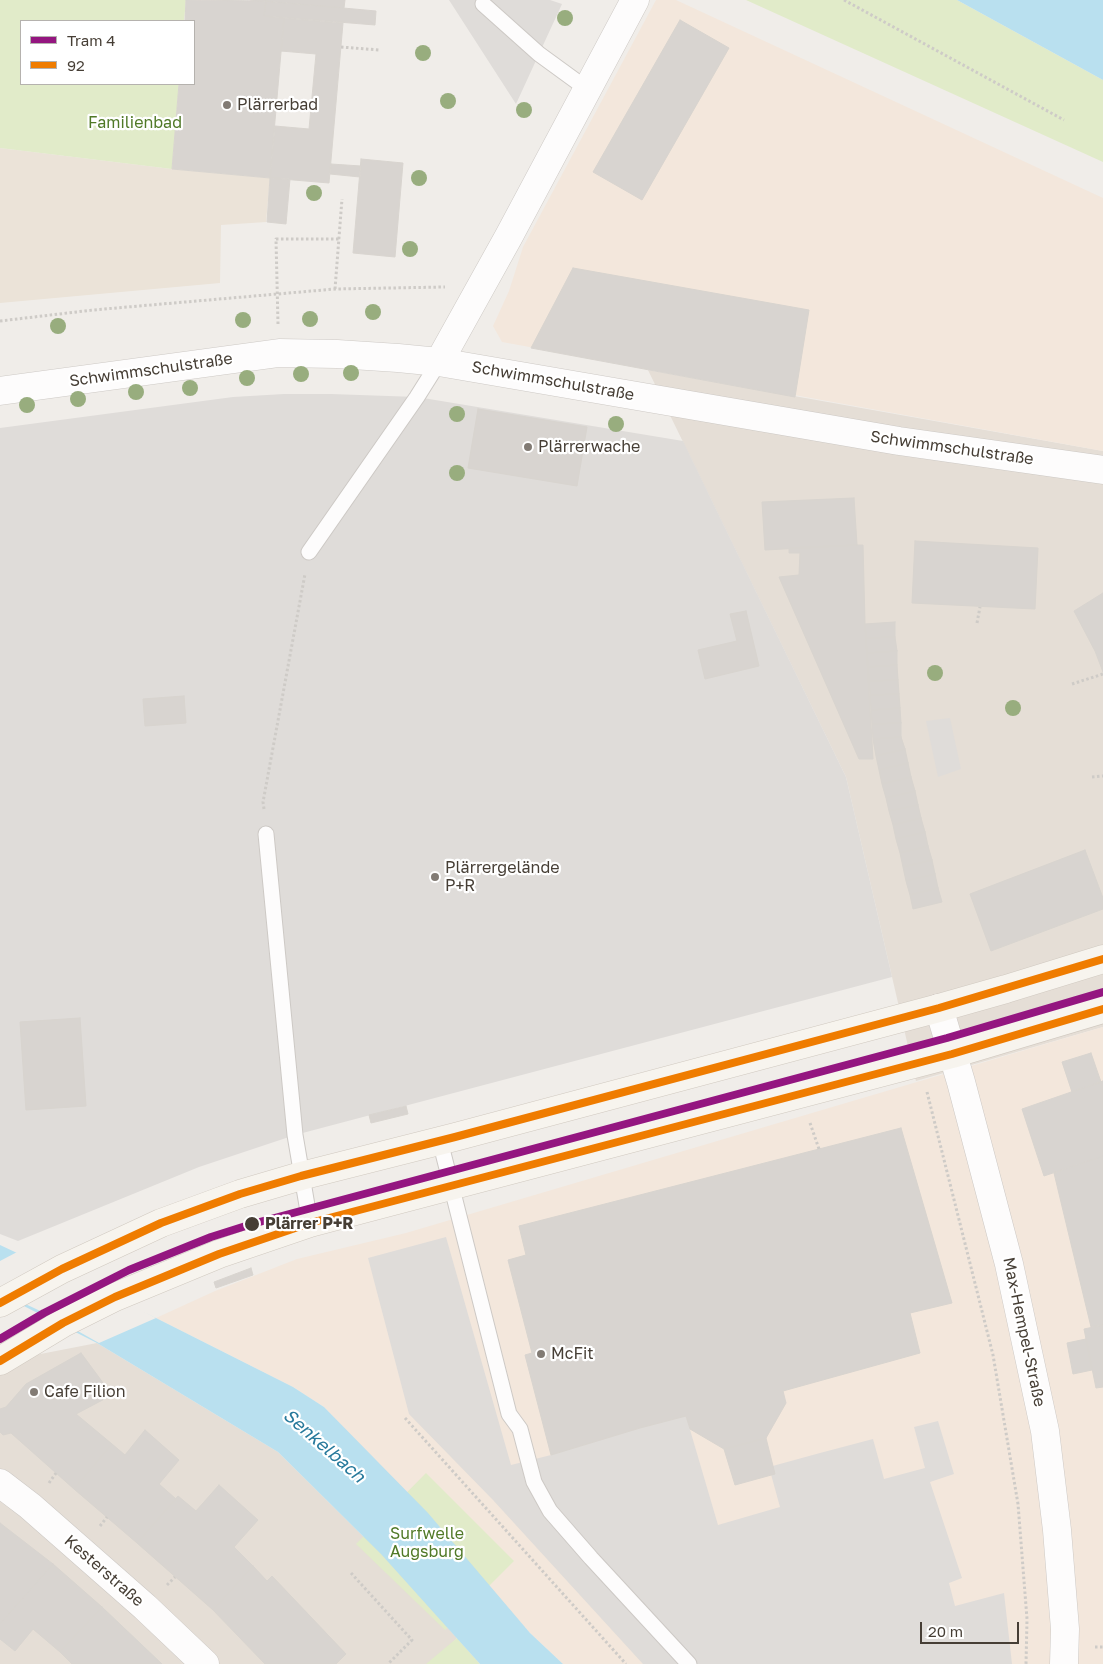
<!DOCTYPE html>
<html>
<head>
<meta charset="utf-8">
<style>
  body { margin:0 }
  #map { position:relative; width:1103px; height:1664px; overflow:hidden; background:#f0ede9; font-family:"Golos Text",sans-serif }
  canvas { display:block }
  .legend { position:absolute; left:20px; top:20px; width:175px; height:65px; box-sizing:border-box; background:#fff; border:1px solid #b5b2ae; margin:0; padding:6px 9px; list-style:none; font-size:15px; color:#463e35 }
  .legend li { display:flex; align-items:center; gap:10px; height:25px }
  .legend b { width:25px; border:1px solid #b5b2ae }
  .scale { position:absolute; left:920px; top:1622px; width:99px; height:22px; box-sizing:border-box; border:2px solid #463e35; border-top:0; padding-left:6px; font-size:15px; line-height:18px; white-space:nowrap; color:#463e35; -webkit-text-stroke:4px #fff; paint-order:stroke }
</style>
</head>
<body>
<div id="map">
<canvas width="1103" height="1664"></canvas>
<ul class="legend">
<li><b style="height:6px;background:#941680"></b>Tram 4</li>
<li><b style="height:6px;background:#ef7c00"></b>92</li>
</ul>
<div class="scale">20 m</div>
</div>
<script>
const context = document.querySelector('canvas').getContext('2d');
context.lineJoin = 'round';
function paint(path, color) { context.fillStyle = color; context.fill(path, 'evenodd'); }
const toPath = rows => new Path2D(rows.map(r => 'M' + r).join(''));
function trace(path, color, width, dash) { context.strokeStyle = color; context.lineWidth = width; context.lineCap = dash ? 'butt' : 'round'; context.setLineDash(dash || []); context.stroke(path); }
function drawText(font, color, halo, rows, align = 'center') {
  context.font = font + ' "Golos Text",sans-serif'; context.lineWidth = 4.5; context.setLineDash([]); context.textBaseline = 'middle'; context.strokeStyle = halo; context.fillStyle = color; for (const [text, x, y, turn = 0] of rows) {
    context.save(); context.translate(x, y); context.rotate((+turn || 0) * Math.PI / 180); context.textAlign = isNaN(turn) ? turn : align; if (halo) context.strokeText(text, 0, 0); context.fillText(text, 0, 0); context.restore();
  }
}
paint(toPath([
  [648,370,1103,451,1103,1027,916,1081,846,777],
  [97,1343,278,1452,381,1554,457,1638,432,1664,0,1664,0,1373,20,1358]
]), '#e5ded6');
paint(toPath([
  [656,0,676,0,1103,198,1103,451,502,342,493,326,509,291,523,247],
  [1103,1027,1103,1664,563,1664,530,1633,324,1407,293,1387,156,1318,215,1291,297,1259,406,1233]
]), '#f3e7dc');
paint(toPath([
  [0,148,172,169,270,178,266,222,221,225,220,283,0,303]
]), '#ebe3d8');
paint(toPath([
  [0,0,186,0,184,21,21,21,21,84,179,84,172,169,0,148],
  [746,0,957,0,1103,80,1103,162],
  [426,1473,514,1561,445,1630,356,1544],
  [457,1638,480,1664,426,1664]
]), '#e1ebc9');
paint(toPath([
  [449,0,550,0,562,4,516,104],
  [284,394,331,394,417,397,683,441,846,777,892,977,295,1135,199,1167,18,1241,0,1234,0,428,233,397],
  [950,718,961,769,938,777,926,721],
  [446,1237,511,1465,551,1455,640,1428,686,1416,718,1525,780,1507,769,1467,820,1453,873,1439,884,1479,925,1468,914,1427,938,1421,954,1474,930,1482,962,1578,949,1583,955,1606,1004,1593,1012,1664,643,1664,493,1500,409,1414,368,1258]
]), '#dfdcd9');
paint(toPath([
  [957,0,1103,0,1103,80],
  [0,1245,156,1318,293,1387,324,1407,428,1513,530,1633,563,1664,480,1664,381,1554,278,1452,97,1343,0,1294]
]), '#b9e0ef');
paint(toPath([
  [19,1251,114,1296,156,1318,99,1343,53,1317,0,1292,0,1261]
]), '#f0ede9');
const building = toPath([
  [186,0,266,1,264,16,284,18,270,178,172,169,179,84,194,84,194,21,185,21,186,0],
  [251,0,345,0,344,8,251,0],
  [266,1,376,11,375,25,264,16,266,1],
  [284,18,343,23,329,183,270,178,275,126,309,129,316,54,281,51,284,18],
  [680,20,729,48,642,200,593,172,680,20],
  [361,159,403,163,395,257,353,253,361,159],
  [331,164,361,166,360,177,330,174,331,164],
  [270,178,290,179,286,224,267,222,270,178],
  [573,268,809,310,795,397,531,348,573,268],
  [478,409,587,427,577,486,468,468,478,409],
  [854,498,857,545,765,550,762,502,854,498],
  [915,541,1038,548,1035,609,912,603,915,541],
  [857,545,863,545,865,624,873,759,859,759,779,577,799,575,800,553,789,553,789,548,857,545],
  [1103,593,1103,672,1095,651,1074,611,1103,593],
  [746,611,759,666,705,679,698,650,737,641,730,614,746,611],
  [895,622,895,637,866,638,865,624,895,622],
  [895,637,897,651,867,653,866,638,895,637],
  [897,651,897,665,868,667,867,653,897,651],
  [897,665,898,680,869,681,868,667,897,665],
  [898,680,899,694,870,695,869,681,898,680],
  [899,694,900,708,871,710,870,695,899,694],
  [184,696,186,723,145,726,143,699,184,696],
  [900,708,901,723,872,724,871,710,900,708],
  [901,723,901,737,873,739,872,724,901,723],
  [901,737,905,749,876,756,873,739,901,737],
  [905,749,908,763,879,770,876,756,905,749],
  [908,763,911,777,882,784,879,770,908,763],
  [911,777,915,791,886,798,882,784,911,777],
  [915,791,918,805,889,811,886,798,915,791],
  [918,805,921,818,893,825,889,811,918,805],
  [921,818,925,832,896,839,893,825,921,818],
  [925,832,928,846,900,853,896,839,925,832],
  [928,846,932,860,903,867,900,853,928,846],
  [1085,850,1103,898,1103,909,991,951,970,894,1085,850],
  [932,860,935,874,906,881,903,867,932,860],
  [935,874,938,888,910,895,906,881,935,874],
  [938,888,942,902,913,909,910,895,938,888],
  [80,1018,86,1106,26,1110,20,1022,80,1018],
  [1091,1053,1101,1082,1072,1092,1062,1062,1091,1053],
  [1103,1081,1103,1156,1044,1176,1022,1109,1103,1081],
  [406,1106,408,1114,371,1123,369,1115,406,1106],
  [901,1128,952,1303,910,1313,920,1353,783,1391,786,1403,766,1438,748,1443,724,1449,690,1429,686,1416,640,1428,551,1455,525,1355,532,1353,508,1260,526,1255,519,1226,901,1128],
  [1103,1156,1103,1325,1091,1327,1054,1173,1103,1156],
  [251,1268,253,1275,216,1288,214,1282,251,1268],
  [1103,1325,1103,1387,1096,1388,1084,1329,1103,1325],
  [1086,1339,1092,1370,1073,1374,1067,1343,1086,1339],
  [81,1353,112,1395,76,1414,112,1444,74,1489,11,1433,3,1435,0,1432,0,1409,6,1407,26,1384,81,1353],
  [145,1430,179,1460,159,1484,176,1499,137,1543,74,1489,112,1444,125,1455,145,1430],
  [766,1438,775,1474,735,1485,724,1449,766,1438],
  [219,1485,258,1520,234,1547,253,1566,213,1610,137,1543,178,1496,196,1511,219,1485],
  [0,1523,53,1564,0,1624,0,1523],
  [53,1564,102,1607,60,1652,33,1629,15,1651,0,1639,0,1624,53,1564],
  [253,1566,267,1581,272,1576,346,1654,336,1664,265,1664,213,1610,253,1566],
  [102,1607,162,1664,72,1664,60,1652,102,1607]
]);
paint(building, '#d8d4d0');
trace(building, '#d8d4cf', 1);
const service = toPath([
  [483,4,539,54,587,89],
  [309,552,417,397,439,362],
  [266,834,295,1135,310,1223],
  [440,1141,509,1414,520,1429,534,1482,550,1511,591,1558,689,1664]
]);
const minor = toPath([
  [439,362,509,236,635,0],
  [0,391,279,353,337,354,398,358,439,362,899,441,1103,470],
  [939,1008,961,1082,1009,1264,1045,1431,1057,1530,1065,1629,1064,1664],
  [0,1483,30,1506,145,1607,205,1664]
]);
const secondary = toPath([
  [0,1303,62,1269,161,1223,240,1194,301,1176,455,1137,939,1008,1006,989,1103,959],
  [0,1361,63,1323,115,1297,219,1254,310,1223,952,1054,1103,1009]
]);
trace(service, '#cdc9c5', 17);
trace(minor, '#cdc9c5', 29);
trace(secondary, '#d0c9c0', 29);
trace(toPath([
  [844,0,1064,120],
  [341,47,379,50],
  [335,289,342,199],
  [0,321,93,310,335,289,445,287],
  [278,324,276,239,339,239],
  [977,623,980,607],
  [1072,684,1103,674],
  [1092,777,1103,776],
  [264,809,263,802,305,574],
  [927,1092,993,1355,1018,1504,1027,1619,1026,1664],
  [810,1123,819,1149],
  [405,1418,626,1664],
  [49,1483,56,1473],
  [100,1526,107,1517],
  [351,1573,412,1640,388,1664],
  [167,1585,175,1577],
  [1095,1647,1103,1647]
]), '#cecbc7', 3, [2.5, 2.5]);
trace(service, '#fdfcfc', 15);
trace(minor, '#fdfcfc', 28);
trace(secondary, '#f7f4ee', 28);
trace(toPath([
  [0,1303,62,1269,161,1223,240,1194,301,1176,455,1137,939,1008,1103,959],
  [0,1361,63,1323,115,1297,219,1254,310,1223,952,1054,1103,1009]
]), '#ef7c00', 8);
trace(toPath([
  [0,1339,44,1313,129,1270,211,1237,252,1224,947,1038,1103,992]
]), '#941680', 8);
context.fillStyle = '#98ad7e';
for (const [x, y] of [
  [565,18],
  [423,53],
  [448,101],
  [524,110],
  [419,178],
  [314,193],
  [410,249],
  [373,312],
  [310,319],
  [243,320],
  [58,326],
  [351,373],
  [301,374],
  [247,378],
  [190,388],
  [136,392],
  [78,399],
  [27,405],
  [457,414],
  [616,424],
  [457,473],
  [935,673],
  [1013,708]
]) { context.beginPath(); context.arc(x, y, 8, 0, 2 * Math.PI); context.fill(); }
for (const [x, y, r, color] of [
  [227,105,5,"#827b74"],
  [528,447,5,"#827b74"],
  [435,877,5,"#827b74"],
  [252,1224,8,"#463e35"],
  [541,1354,5,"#827b74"],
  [34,1392,5,"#827b74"]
]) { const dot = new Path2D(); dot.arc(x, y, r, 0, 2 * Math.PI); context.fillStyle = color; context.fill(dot); trace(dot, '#fff', 2); }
drawText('16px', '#463e35', '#fff', [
  ["Plärrerbad",237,105],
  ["Plärrerwache",538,447],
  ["Plärrergelände",445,868],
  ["P+R",445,886],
  ["McFit",551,1354],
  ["Cafe Filion",44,1392]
], 'left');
drawText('16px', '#507927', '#fff', [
  ["Familienbad",135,123],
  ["Surfwelle",427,1534],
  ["Augsburg",427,1552]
]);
drawText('16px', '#463e35', '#fff', [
  ["Schwimmschulstraße",151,370,-8],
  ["Schwimmschulstraße",553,381,10],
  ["Schwimmschulstraße",952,448,8],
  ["Max-Hempel-Straße",1024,1332,78],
  ["Kesterstraße",104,1571,41]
]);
drawText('bold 16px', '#463e35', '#fff', [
  ["Plärrer P+R",265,1224]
], 'left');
drawText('italic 18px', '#287a9c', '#fff', [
  ["Senkelbach",324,1446,41]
]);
</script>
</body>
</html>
